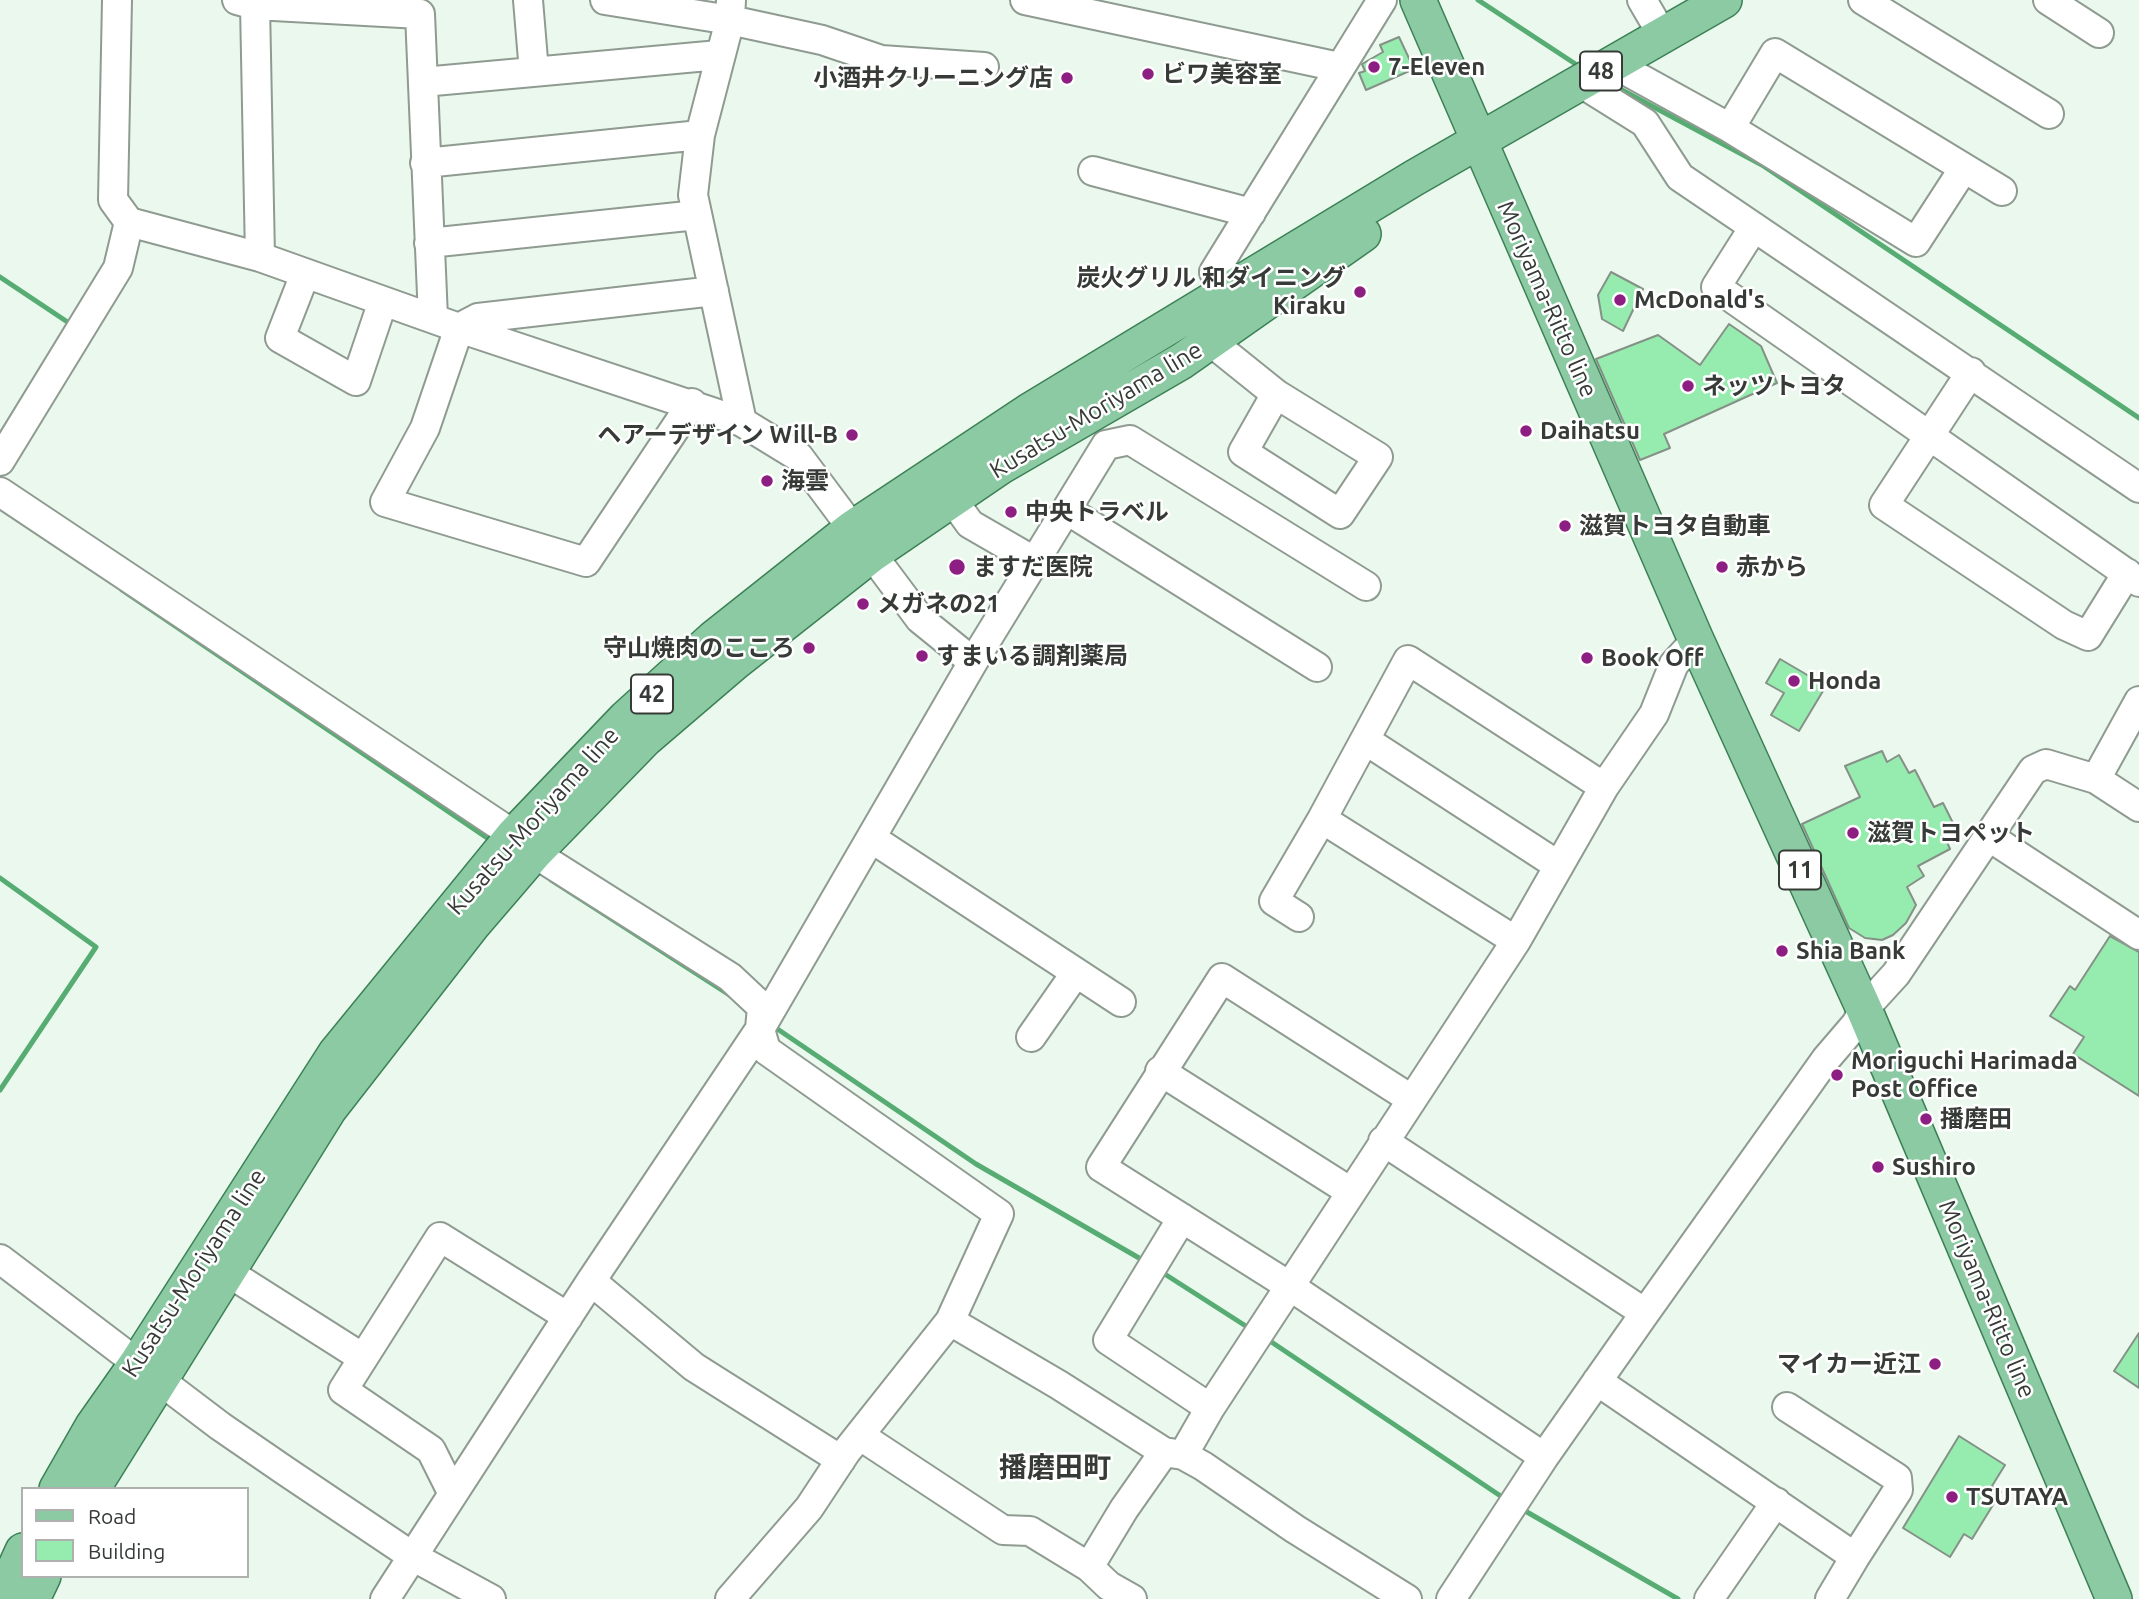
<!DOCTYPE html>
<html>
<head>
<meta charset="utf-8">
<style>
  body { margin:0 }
  #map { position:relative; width:2139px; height:1599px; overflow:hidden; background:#eaf8ed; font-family:Ubuntu,sans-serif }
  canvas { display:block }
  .legend { position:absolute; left:21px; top:1487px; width:228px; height:91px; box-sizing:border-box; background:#fff; border:2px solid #afb1af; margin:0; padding:9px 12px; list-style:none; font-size:21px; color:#363b37 }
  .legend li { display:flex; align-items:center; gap:14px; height:35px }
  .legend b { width:35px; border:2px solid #afb1af }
</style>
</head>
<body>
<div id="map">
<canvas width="2139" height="1599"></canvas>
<ul class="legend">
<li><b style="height:9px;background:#8ccaa3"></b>Road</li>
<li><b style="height:19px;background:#95ecae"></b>Building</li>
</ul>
</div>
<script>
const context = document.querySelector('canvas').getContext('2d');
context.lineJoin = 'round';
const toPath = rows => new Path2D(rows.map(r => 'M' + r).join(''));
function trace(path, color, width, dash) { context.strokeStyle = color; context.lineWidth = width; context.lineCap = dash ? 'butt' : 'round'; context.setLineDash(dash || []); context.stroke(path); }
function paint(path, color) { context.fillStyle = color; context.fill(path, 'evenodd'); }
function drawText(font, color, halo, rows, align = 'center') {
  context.font = font + ' Ubuntu,"Noto Sans JP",sans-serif'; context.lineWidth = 5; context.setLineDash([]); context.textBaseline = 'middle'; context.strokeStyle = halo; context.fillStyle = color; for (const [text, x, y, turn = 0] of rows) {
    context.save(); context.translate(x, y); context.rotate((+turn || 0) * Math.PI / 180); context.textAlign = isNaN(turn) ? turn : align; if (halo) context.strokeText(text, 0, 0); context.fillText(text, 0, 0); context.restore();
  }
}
trace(toPath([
  [1478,0,1580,67],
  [1607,82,1762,165,2139,418],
  [0,277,72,325],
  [122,590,493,842],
  [0,878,96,947,0,1090],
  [551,880,731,996],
  [773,1026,976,1164,1146,1262],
  [1160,1271,1252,1330],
  [1267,1339,1505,1499],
  [1520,1508,1678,1599]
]), '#56ac72', 5);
const building = toPath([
  [1399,37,1414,69,1366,90,1359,73,1365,71,1362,64,1383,52,1380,45,1399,37],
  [1611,272,1643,289,1623,331,1602,319,1598,295,1611,272],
  [1729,324,1761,346,1777,383,1664,434,1670,448,1640,460,1596,359,1658,335,1700,365,1729,324],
  [1780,659,1826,686,1799,731,1771,715,1784,693,1766,683,1780,659],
  [1882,751,1887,762,1899,755,1909,773,1915,770,1934,807,1943,803,1956,829,1944,835,1950,849,1918,866,1924,876,1907,887,1916,905,1906,923,1893,935,1882,940,1865,938,1849,928,1802,824,1860,797,1845,766,1882,751],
  [2110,936,2139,952,2139,1096,2073,1054,2084,1037,2050,1016,2070,986,2075,990,2110,936],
  [2139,1333,2139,1388,2114,1371,2139,1333],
  [1959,1436,2005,1465,1992,1486,2001,1492,1972,1539,1964,1534,1950,1557,1903,1528,1959,1436]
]);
paint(building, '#95ecae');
trace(building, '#859187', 2);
const minor = toPath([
  [117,0,113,200,129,222,260,257,459,328,742,422,799,457,920,619,973,662],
  [237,0,255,5,420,14,433,318],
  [528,0,534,72],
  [605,0,730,20,822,40,881,60,984,67],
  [731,0,730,20,700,135,693,195,742,422],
  [1025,0,1339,67],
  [1642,0,1663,36],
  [1863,0,2049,114],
  [2048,0,2099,33],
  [255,5,260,257],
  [1614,64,1730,128,1775,53,2002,191],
  [423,82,719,55],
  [1581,83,1645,123,1680,177,2139,488],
  [1730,128,1916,242,1964,168],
  [425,163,700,135],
  [1093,171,1251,213],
  [1754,227,1716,287,2139,582],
  [429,243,697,215],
  [1214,272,1382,0],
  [305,274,280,338,356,381,383,301],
  [1210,341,1276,394,1378,457,1340,514,1243,452,1276,394],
  [1971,372,1884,505,2064,625,2088,636,2127,573],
  [692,403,586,562,385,502,425,428,459,328,478,318,714,291],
  [0,461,118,268,129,222],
  [0,492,514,835,534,853,730,977,762,1007,760,1029,766,1050,999,1214,950,1321,846,1452,809,1508,730,1599],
  [952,499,970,524,1034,561],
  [1067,510,1317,667],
  [1365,740,1559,866],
  [2096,779,2139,701],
  [1988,836,2139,935],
  [871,838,1121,1002],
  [1299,917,1274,901,1322,819],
  [1516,941,1322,819,1408,660,1604,787],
  [1031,1037,1075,974],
  [1160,1071,1351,1192],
  [1411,1099,1222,978,1101,1167,1291,1287,1544,1457],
  [1383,1141,1645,1313],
  [1182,1218,1108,1340,1210,1408],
  [0,1259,220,1426,284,1470,412,1556,491,1599],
  [226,1271,363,1358],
  [591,1281,694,1367,841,1460],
  [950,1321,1059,1385,1164,1452,1183,1455,1203,1466,1295,1529,1407,1599],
  [1597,1381,1855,1557,1898,1490,1897,1478,1787,1407],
  [862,1437,1003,1530,1030,1531,1089,1567],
  [1183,1455,1210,1408,1516,941,1604,787,1654,714,1674,664,1696,640],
  [453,1494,431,1450,343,1390,440,1237,568,1317],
  [385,1599,591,1281,760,1029,973,662,1106,445,1130,440,1366,586],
  [1132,1599,1109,1586,1089,1567,1124,1509,1164,1452],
  [1451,1599,1544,1457,1645,1313,1826,1059,1856,1024,1864,1009,1896,974,2033,770,2046,764,2096,779,2139,807],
  [1709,1599,1776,1502],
  [1830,1599,1855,1557]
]);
const major = toPath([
  [1418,0,1696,640,1864,1009,2114,1599],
  [57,1489,93,1426,138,1362,336,1053,514,835,626,718,713,639,853,528,1028,412,1414,178,1724,0],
  [92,1489,329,1109,473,924,534,853,645,739,735,662,872,554,1001,466,1182,361,1363,234],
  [1,1599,23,1551],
  [32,1599,43,1576]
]);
trace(minor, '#8f9b91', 32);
trace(major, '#3c8155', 38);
trace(minor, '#fff', 28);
trace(major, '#8ccaa3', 35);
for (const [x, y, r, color] of [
  [1374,67,7,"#8d1f82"],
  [1148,74,7,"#8d1f82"],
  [1067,78,7,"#8d1f82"],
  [1360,292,7,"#8d1f82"],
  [1620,300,7,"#8d1f82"],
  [1688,386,7,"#8d1f82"],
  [1526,431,7,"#8d1f82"],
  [852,435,7,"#8d1f82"],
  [767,481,7,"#8d1f82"],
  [1011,512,7,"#8d1f82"],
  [1565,526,7,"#8d1f82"],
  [957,567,9,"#8d1f82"],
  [1722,567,7,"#8d1f82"],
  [863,604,7,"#8d1f82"],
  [809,648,7,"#8d1f82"],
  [922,656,7,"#8d1f82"],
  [1587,658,7,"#8d1f82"],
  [1794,681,7,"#8d1f82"],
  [1853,833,7,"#8d1f82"],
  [1782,951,7,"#8d1f82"],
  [1837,1075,7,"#8d1f82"],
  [1926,1119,7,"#8d1f82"],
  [1878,1167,7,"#8d1f82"],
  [1935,1364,7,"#8d1f82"],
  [1952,1497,7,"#8d1f82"]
]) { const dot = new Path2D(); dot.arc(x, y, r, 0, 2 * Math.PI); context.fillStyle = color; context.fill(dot); trace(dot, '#fff', 2.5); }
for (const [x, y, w] of [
  [1601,71,42],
  [652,694,42],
  [1800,870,42]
]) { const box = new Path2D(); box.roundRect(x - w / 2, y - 19.5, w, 39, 5); context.fillStyle = '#fff'; context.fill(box); trace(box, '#363b37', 2); }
drawText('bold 23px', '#363b37', null, [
  ["48",1601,71],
  ["42",652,694],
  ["11",1800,870]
]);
drawText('bold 24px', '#363b37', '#fff', [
  ["7-Eleven",1388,67],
  ["ビワ美容室",1162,74],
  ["小酒井クリーニング店",1053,78,"right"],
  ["炭火グリル 和ダイニング",1346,278,"right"],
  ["Kiraku",1346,306,"right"],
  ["McDonald's",1634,300],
  ["ネッツトヨタ",1702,386],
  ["Daihatsu",1540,431],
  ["ヘアーデザイン Will-B",838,435,"right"],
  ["海雲",781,481],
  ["中央トラベル",1025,512],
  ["滋賀トヨタ自動車",1579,526],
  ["ますだ医院",973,567],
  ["赤から",1736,567],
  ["メガネの21",877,604],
  ["守山焼肉のこころ",795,648,"right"],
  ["すまいる調剤薬局",936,656],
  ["Book Off",1601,658],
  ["Honda",1808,681],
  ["滋賀トヨペット",1867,833],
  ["Shia Bank",1796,951],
  ["Moriguchi Harimada",1851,1061],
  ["Post Office",1851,1089],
  ["播磨田",1940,1119],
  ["Sushiro",1892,1167],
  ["マイカー近江",1921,1364,"right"],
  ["TSUTAYA",1966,1497]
], 'left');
drawText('24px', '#363b37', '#fff', [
  ["Moriyama-Ritto line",1547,299,66],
  ["Kusatsu-Moriyama line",1096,410,-31],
  ["Kusatsu-Moriyama line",533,821,-48],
  ["Kusatsu-Moriyama line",194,1273,-57],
  ["Moriyama-Ritto line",1987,1299,67]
]);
drawText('bold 28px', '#363b37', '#fff', [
  ["播磨田町",1055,1468]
]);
</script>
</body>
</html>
